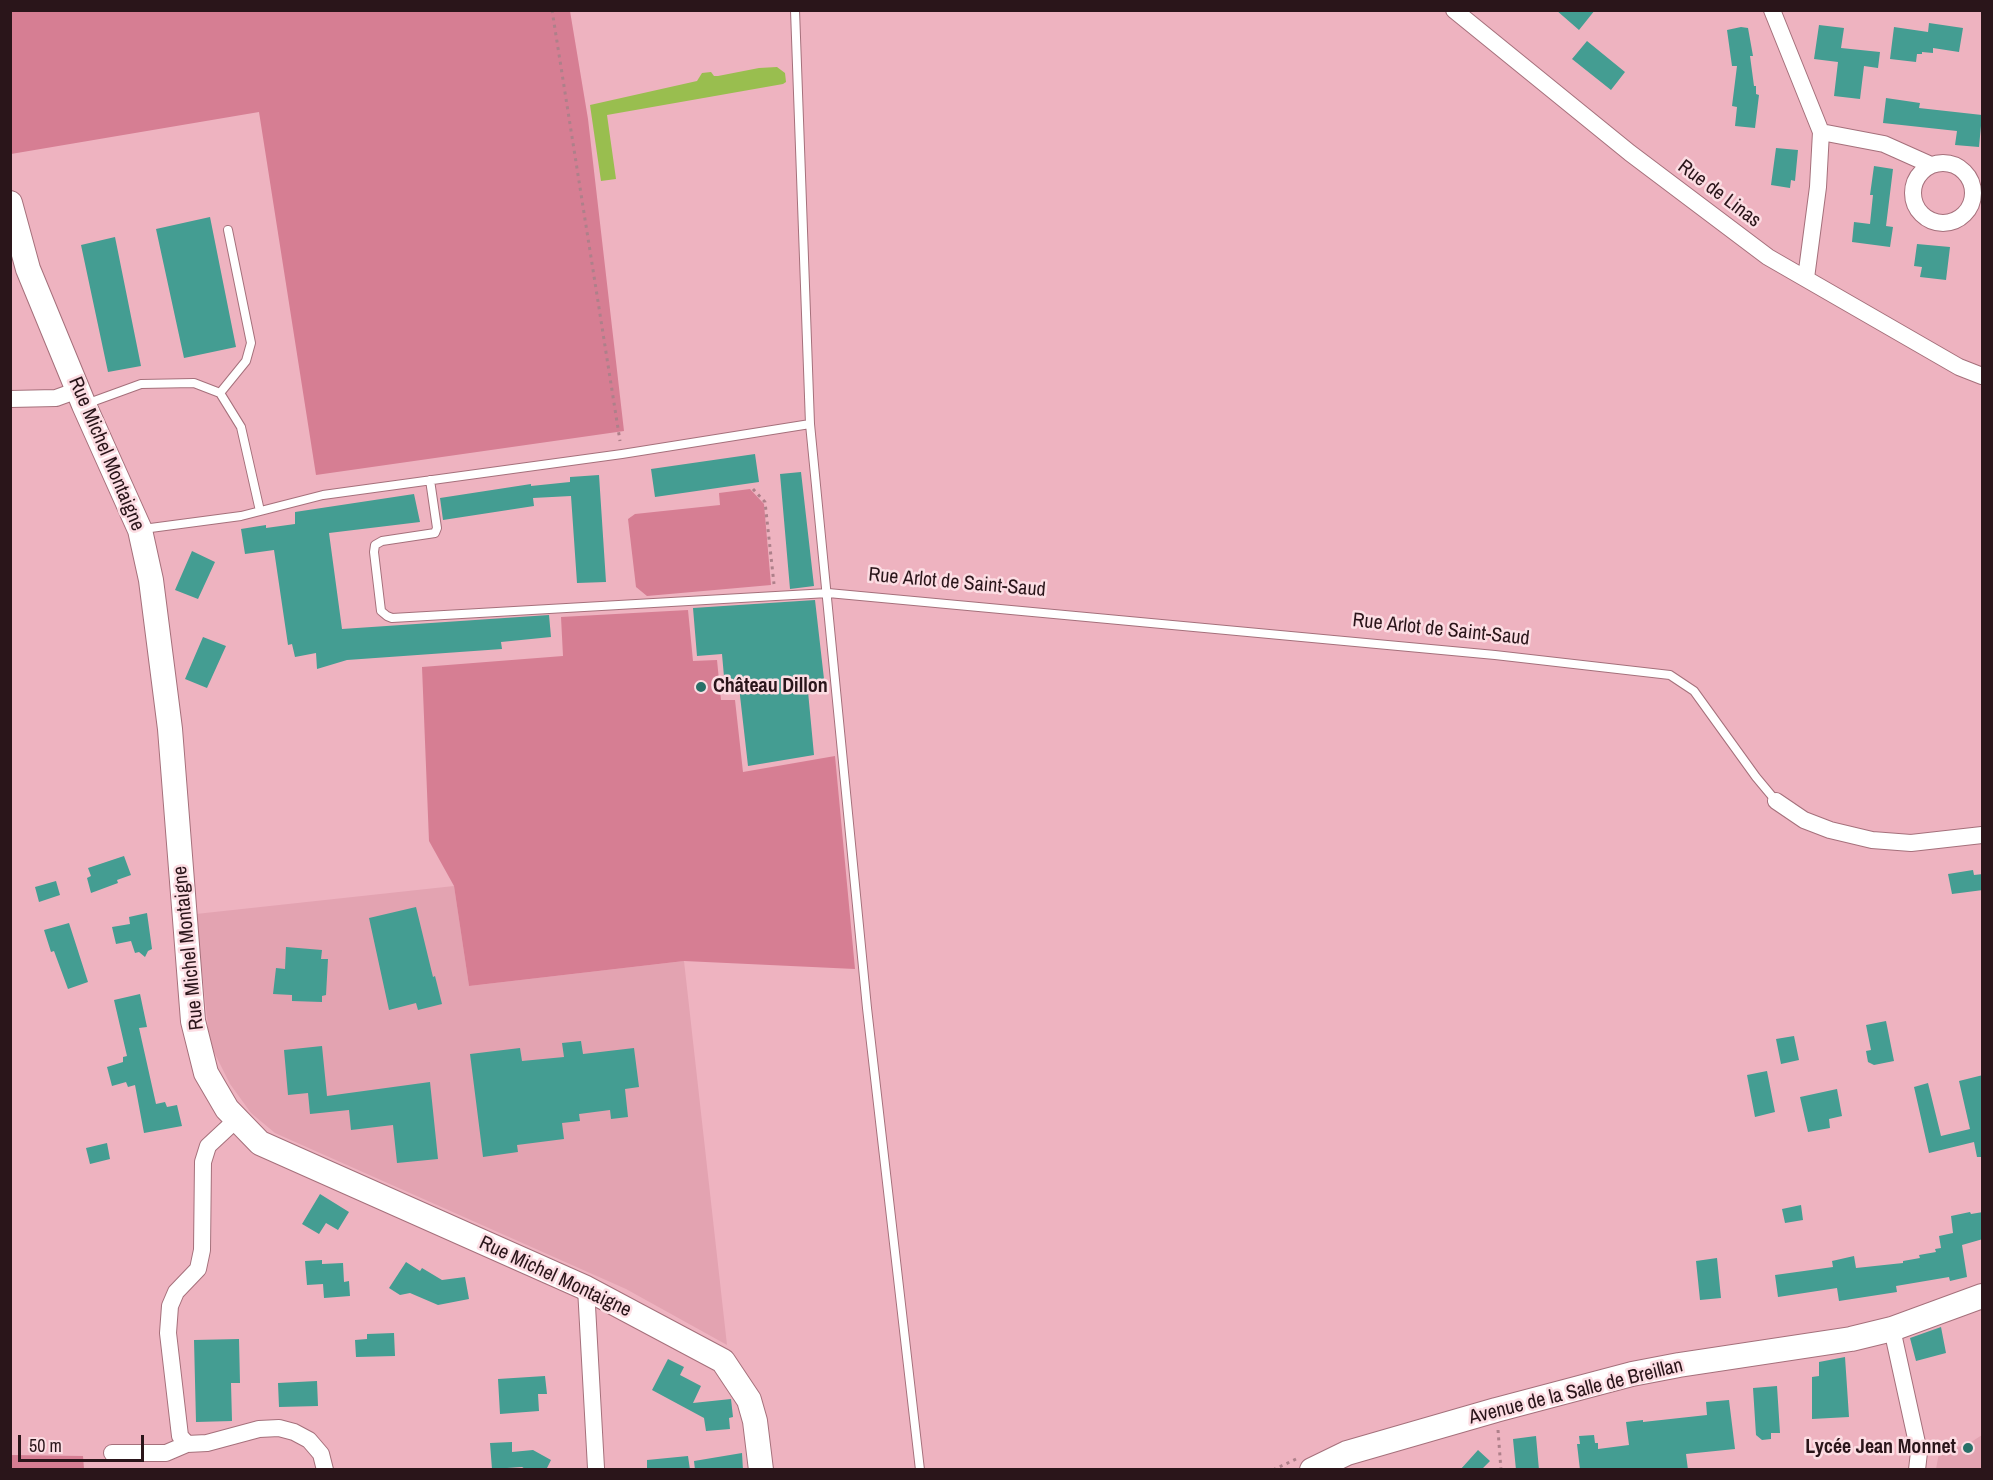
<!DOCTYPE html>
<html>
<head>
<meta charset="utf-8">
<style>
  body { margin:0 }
  #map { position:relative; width:1993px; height:1480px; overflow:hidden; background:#eeb3c0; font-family:"Archivo Narrow",sans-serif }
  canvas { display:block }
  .frame { position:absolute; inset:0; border:12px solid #2a151a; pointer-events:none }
  .scale { position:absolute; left:18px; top:1435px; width:126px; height:27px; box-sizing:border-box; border:3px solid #2a151a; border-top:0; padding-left:8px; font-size:18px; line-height:21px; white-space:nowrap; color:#2a151a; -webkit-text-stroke:4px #fcdde3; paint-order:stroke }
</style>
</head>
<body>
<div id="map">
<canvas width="1993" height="1480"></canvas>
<div class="frame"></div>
<div class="scale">50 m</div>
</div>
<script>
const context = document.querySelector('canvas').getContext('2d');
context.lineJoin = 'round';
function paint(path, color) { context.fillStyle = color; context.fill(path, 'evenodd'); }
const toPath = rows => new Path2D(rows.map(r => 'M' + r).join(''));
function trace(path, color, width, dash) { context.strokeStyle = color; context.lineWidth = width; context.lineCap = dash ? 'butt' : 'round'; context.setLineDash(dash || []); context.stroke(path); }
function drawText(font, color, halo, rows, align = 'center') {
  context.font = font + ' "Archivo Narrow",sans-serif'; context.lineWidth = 5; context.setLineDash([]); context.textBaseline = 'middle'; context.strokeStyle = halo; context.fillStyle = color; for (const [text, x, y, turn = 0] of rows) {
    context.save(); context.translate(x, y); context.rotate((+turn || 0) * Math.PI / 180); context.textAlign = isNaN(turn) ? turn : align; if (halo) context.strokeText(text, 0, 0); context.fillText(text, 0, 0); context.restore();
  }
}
paint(toPath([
  [454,886,469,986,684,961,727,1345,626,1289,275,1133,251,1113,230,1084,214,1052,209,1037,196,914],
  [1982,1435,1982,1469,1936,1469,1939,1453,1968,1444]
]), '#e3a3b1');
paint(toPath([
  [11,10,570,11,588,119,624,431,316,475,259,112,11,154],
  [750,489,764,504,771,585,647,596,636,587,628,519,635,514,720,505,719,493],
  [688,610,693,661,717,660,721,700,735,700,743,772,835,756,855,969,684,961,469,986,454,886,429,841,422,667,563,656,561,617],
  [11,1455,83,1456,84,1469,11,1469]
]), '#d67e93');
paint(toPath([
  [777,67,785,73,786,82,783,84,607,115,616,179,601,181,590,105,697,81,702,73,711,72,714,76,718,76,759,68]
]), '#99be4f');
paint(toPath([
  [1556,10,1595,10,1579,30],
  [1929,23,1963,28,1959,52,1933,48,1933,53,1922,52,1922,54,1917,54,1916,62,1890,59,1894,27,1928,32],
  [1819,25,1844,28,1841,48,1880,52,1878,68,1864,66,1860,99,1834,96,1838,62,1814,59],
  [1741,27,1748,28,1753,56,1750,56,1754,86,1756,86,1756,94,1759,95,1755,128,1735,126,1737,107,1732,106,1737,66,1732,66,1727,30],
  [1587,41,1625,72,1611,90,1572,59],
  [1886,98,1920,103,1919,108,1982,115,1979,147,1955,145,1957,131,1883,123],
  [1776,148,1798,150,1795,181,1791,180,1790,188,1771,185],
  [1874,166,1893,169,1886,226,1893,227,1890,247,1852,242,1854,222,1870,224,1873,195,1870,195],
  [210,217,236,347,184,358,156,229],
  [115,237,141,366,108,372,81,245],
  [1917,244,1950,247,1946,280,1920,277,1922,267,1914,266],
  [755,454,759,482,655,497,651,469],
  [801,472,814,586,790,589,780,474],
  [599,475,606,582,577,583,571,496,533,498,534,506,443,520,440,498,531,484,531,486,570,482,570,477],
  [414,494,420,522,329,533,342,629,549,615,551,637,501,642,502,649,347,660,317,669,316,653,295,657,292,644,288,645,274,550,245,554,241,529,266,525,266,528,295,524,295,512],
  [192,551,215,562,198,599,175,590],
  [815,600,824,679,807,681,814,755,748,766,739,687,725,688,722,654,697,656,693,608],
  [203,637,226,646,207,688,185,679],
  [124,856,131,875,117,880,118,883,91,893,87,878,91,876,88,868],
  [1973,870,1974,875,1983,874,1983,890,1952,894,1948,874],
  [56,881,60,895,39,902,35,887],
  [416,907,433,977,435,976,442,1004,418,1010,416,1003,389,1010,369,918],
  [147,913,152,949,148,951,145,957,139,952,135,953,131,941,116,944,112,927,130,924,129,917],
  [69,923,88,982,68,989,54,951,51,952,44,930],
  [286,947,322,950,321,959,328,959,326,995,322,996,322,1002,292,1001,292,995,273,994,276,968,285,969],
  [140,994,147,1027,139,1028,156,1104,165,1102,167,1107,177,1105,182,1126,144,1133,135,1085,128,1087,126,1082,112,1086,107,1067,123,1062,123,1057,127,1056,114,1000],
  [1886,1021,1894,1061,1874,1065,1868,1062,1866,1051,1871,1050,1866,1025],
  [1794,1036,1799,1060,1781,1064,1776,1039],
  [581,1041,583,1054,634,1048,639,1087,625,1089,628,1117,611,1119,610,1110,579,1114,580,1121,562,1123,564,1139,517,1145,518,1152,483,1157,470,1054,520,1048,522,1061,564,1057,562,1043],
  [322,1046,327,1096,430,1082,438,1159,397,1163,393,1125,351,1130,349,1110,310,1114,308,1093,288,1095,284,1050],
  [1767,1071,1775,1112,1755,1117,1747,1075],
  [1983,1075,1983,1157,1977,1157,1974,1142,1929,1153,1914,1087,1928,1083,1941,1136,1970,1129,1959,1081],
  [1837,1089,1842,1116,1829,1119,1830,1128,1808,1132,1800,1097],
  [107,1143,110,1159,90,1164,86,1148],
  [320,1194,349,1212,338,1230,326,1223,319,1234,302,1224],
  [1801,1205,1803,1220,1785,1223,1782,1209],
  [1970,1212,1971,1214,1983,1212,1983,1239,1962,1245,1967,1277,1950,1281,1949,1277,1896,1286,1897,1292,1839,1301,1837,1288,1778,1297,1775,1275,1833,1267,1832,1261,1854,1256,1856,1268,1903,1263,1903,1261,1920,1258,1919,1255,1936,1252,1935,1249,1941,1248,1939,1236,1953,1233,1951,1216],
  [1717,1258,1721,1298,1700,1300,1696,1261],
  [322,1260,322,1264,343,1263,344,1282,349,1281,350,1296,324,1298,323,1284,307,1285,305,1261],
  [406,1262,420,1271,422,1268,442,1280,465,1277,469,1299,438,1305,410,1293,400,1295,389,1288],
  [1941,1327,1946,1353,1916,1361,1910,1338],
  [394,1333,395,1356,356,1357,355,1340,367,1339,367,1334],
  [239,1339,240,1383,231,1383,232,1421,196,1422,194,1340],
  [1845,1357,1849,1417,1812,1419,1812,1377,1819,1376,1819,1362],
  [668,1359,684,1367,680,1375,701,1386,693,1403,731,1399,733,1417,729,1418,730,1429,706,1431,704,1418,652,1390],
  [545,1376,547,1394,538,1394,539,1411,500,1414,498,1379],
  [317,1381,318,1406,279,1407,278,1383],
  [1777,1386,1780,1433,1771,1433,1771,1439,1762,1440,1756,1435,1753,1388],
  [1729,1400,1735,1449,1686,1454,1688,1470,1580,1470,1577,1444,1580,1444,1579,1436,1594,1435,1595,1443,1598,1443,1598,1449,1629,1445,1626,1422,1643,1420,1643,1422,1707,1415,1706,1402],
  [1536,1436,1539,1470,1516,1470,1513,1439],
  [512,1442,512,1452,533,1450,551,1460,546,1470,527,1470,522,1467,492,1469,490,1443],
  [1478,1450,1490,1461,1481,1470,1460,1470],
  [742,1453,743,1470,695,1470,694,1461],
  [688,1456,690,1470,647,1470,647,1460]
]), '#449d92');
const lane = toPath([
  [795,10,810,424],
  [220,393,246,361,251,343,228,230],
  [86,404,141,384,194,383,220,393,241,427,260,511],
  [430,480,437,528,435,533,382,541,375,545,374,552,381,611,387,616,392,618,828,593,1495,655,1670,675,1694,691,1756,777,1776,801],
  [143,529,241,516,323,495,622,454,810,424,867,1008,920,1470]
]);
const street = toPath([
  [1454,10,1630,153,1768,257,1959,367,1982,376],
  [1772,10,1821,132,1818,187,1806,278],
  [1821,132,1884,144,1931,165],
  '1913 193a30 30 0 1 1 60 0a30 30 0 1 1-60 0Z',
  [10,399,56,398,78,390],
  [1776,801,1804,820,1830,830,1872,840,1911,843,1982,835],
  [237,1119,208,1146,203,1162,202,1250,198,1269,176,1292,170,1306,168,1333,180,1436,187,1444,207,1443,259,1429,279,1428,294,1432,309,1440,321,1454,325,1470],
  [586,1288,596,1468],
  [1892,1329,1919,1452,1917,1470],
  [112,1453,166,1453,187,1444]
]);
const secondary = toPath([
  [10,203,28,269,84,405,140,530,151,580,170,729,193,1021,206,1073,227,1109,260,1143,586,1288,723,1361,749,1400,755,1421,761,1470],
  [1312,1470,1347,1453,1496,1410,1632,1374,1679,1365,1851,1339,1892,1329,1982,1296]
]);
trace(lane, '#a5707b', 10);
trace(street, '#a5707b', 18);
trace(secondary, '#a5707b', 26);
trace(toPath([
  [552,10,620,441],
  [753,489,765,502,774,584],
  [1498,1430,1501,1470],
  [1273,1470,1296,1459]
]), '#ae808a', 3, [3, 4.5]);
trace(lane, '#fff', 8);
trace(street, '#fff', 16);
trace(secondary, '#fff', 24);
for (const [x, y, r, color] of [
  [701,687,6,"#287068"],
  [1968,1448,6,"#287068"]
]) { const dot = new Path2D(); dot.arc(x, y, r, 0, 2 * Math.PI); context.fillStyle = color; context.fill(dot); trace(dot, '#fcdde3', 2); }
drawText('20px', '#2a151a', '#fcdde3', [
  ["Rue de Linas",1719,194,37],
  ["Rue Michel Montaigne",106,454,67],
  ["Rue Arlot de Saint-Saud",957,583,5],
  ["Rue Arlot de Saint-Saud",1441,630,6],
  ["Rue Michel Montaigne",189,948,-96],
  ["Rue Michel Montaigne",555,1277,25],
  ["Avenue de la Salle de Breillan",1576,1392,-14]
]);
drawText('bold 20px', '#2a151a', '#fcdde3', [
  ["Château Dillon",713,687],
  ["Lycée Jean Monnet",1956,1448,"right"]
], 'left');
</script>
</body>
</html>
